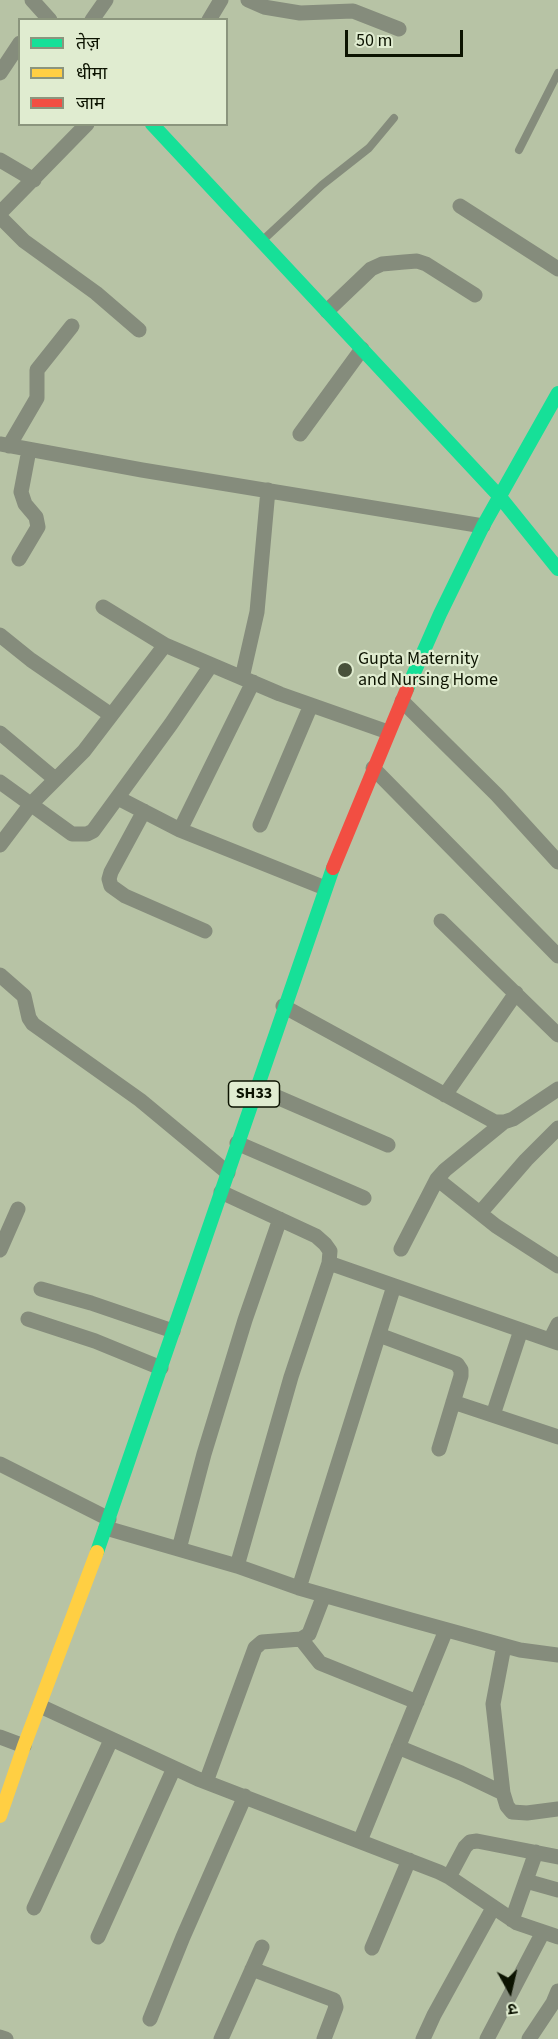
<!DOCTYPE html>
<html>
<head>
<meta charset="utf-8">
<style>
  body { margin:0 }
  #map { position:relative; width:558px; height:2039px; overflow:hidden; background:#b7c3a5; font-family:"Source Sans 3","Noto Sans Devanagari",sans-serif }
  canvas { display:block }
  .legend { position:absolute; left:18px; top:18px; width:210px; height:108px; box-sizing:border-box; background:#e0ecd0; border:2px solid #8b957d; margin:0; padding:8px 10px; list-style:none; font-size:18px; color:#0c1301 }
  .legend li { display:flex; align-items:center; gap:12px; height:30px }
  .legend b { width:30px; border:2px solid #8b957d }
  .north { position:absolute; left:480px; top:1961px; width:60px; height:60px; -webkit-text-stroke:4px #e0ecd0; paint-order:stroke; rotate:172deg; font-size:16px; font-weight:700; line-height:24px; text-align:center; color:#0c1301 }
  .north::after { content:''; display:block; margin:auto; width:21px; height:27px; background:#0c1301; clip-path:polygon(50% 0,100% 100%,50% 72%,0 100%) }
  .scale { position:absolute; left:345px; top:30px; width:118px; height:27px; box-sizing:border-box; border:3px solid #0c1301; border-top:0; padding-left:8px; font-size:18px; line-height:21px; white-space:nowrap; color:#0c1301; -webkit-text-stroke:4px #e0ecd0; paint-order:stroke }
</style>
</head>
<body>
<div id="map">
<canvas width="558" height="2039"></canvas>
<ul class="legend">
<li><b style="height:8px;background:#16e098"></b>तेज़</li>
<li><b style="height:8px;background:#ffcf43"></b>धीमा</li>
<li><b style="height:8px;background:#f24e42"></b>जाम</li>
</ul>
<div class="north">उ</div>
<div class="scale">50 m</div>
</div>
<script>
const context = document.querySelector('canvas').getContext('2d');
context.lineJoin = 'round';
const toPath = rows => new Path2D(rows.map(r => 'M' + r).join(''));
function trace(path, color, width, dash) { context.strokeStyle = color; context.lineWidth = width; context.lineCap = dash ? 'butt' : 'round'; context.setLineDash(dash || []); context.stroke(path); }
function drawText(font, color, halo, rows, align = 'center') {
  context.font = font + ' "Source Sans 3",sans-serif'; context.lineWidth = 4.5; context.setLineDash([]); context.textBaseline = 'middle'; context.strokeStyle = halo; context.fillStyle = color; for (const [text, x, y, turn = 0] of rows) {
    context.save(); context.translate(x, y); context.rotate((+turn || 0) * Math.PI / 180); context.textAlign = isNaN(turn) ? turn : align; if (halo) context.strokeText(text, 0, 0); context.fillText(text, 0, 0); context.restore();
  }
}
trace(toPath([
  [519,150,558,73],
  [263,240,322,185,369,148,394,118]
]), '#858c7c', 8);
trace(toPath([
  [32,0,50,20],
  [248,0,264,7,300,13,353,11,399,29],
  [92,20,106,0],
  [209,20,221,0],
  [0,73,20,43],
  [0,160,34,180],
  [460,206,558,269],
  [0,213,87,124],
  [0,217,24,241,96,293,139,330],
  [327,311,371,269,382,264,404,262,417,261,426,264,475,295],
  [300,434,362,349],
  [0,444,142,470,483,526],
  [9,446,37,398,37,370,72,326],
  [19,559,38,527,36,517,25,504,21,492,29,450],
  [103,607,165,645,280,694,388,732],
  [0,635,31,660,111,715],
  [242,678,257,612,268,490],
  [402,701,497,795,558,862],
  [0,733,55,779],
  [373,768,558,956],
  [0,782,72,834,87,834,93,831,171,724,211,665],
  [118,798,180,830,325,888],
  [144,811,111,872,109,879,111,886,125,896,205,931],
  [260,825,311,705],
  [180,830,253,682],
  [0,845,31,804,84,751,165,645],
  [441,921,558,1035],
  [0,975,24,996,29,1018,33,1024,140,1100,228,1173],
  [283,1006,495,1122,504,1122,513,1119,558,1089],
  [256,1088,388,1145],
  [445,1095,516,993],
  [237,1143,364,1198],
  [437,1179,496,1226,558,1266],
  [221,1192,316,1236,325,1244,330,1251,329,1263,291,1377,237,1566],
  [480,1213,526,1160,558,1128],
  [401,1249,437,1179,445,1170,504,1122],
  [0,1250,18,1209],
  [329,1263,558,1343],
  [41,1289,91,1303,173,1331],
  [28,1319,95,1341,161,1368],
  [379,1335,457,1364,461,1370,461,1376,439,1449],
  [550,1340,558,1324],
  [453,1402,558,1437],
  [493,1415,521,1330],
  [0,1464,109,1519],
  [106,1528,237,1566,299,1588,411,1620,520,1650,558,1655],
  [179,1549,204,1454,245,1320,280,1219],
  [299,1588,394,1286],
  [301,1639,320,1663,417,1702],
  [504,1646,493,1704,503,1793,507,1806,512,1812,527,1813,558,1809],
  [40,1706,198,1779,439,1872,449,1877,517,1923,558,1937],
  [0,1737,24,1746],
  [398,1747,461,1773,503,1793],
  [206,1782,255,1648,262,1642,301,1639,309,1634,324,1595],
  [360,1841,446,1630],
  [449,1877,465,1847,470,1842,477,1841,558,1857],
  [526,1881,558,1890],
  [34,1908,111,1740],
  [512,1920,536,1852],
  [98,1937,174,1768],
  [372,1948,409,1860],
  [252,1969,334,2000,336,2007,324,2039],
  [150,2019,183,1937,245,1796],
  [0,2037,6,2039],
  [221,2039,262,1947],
  [423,2039,434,2015,493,1908],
  [487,2039,543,1932],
  [529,2039,553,2003,558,1991]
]), '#858c7c', 15);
trace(toPath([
  [152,124,500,497,558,569],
  [407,689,440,614,483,526,558,393],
  [97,1552,333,868]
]), '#16e098', 14);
trace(toPath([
  [0,1816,24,1746,97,1552]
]), '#ffcf43', 14);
trace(toPath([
  [333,868,407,689]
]), '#f24e42', 14);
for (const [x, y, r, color] of [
  [345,670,8,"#48513a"]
]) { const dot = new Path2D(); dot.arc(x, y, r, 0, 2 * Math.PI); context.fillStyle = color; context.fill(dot); trace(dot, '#e0ecd0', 2); }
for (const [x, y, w] of [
  [254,1094,51]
]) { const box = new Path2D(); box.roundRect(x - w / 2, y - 13, w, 26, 4.5); context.fillStyle = '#e0ecd0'; context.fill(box); trace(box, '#0c1301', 1.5); }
drawText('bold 16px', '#0c1301', null, [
  ["SH33",254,1094]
]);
drawText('18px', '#0c1301', '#e0ecd0', [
  ["Gupta Maternity",358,660],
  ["and Nursing Home",358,681]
], 'left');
</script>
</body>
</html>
